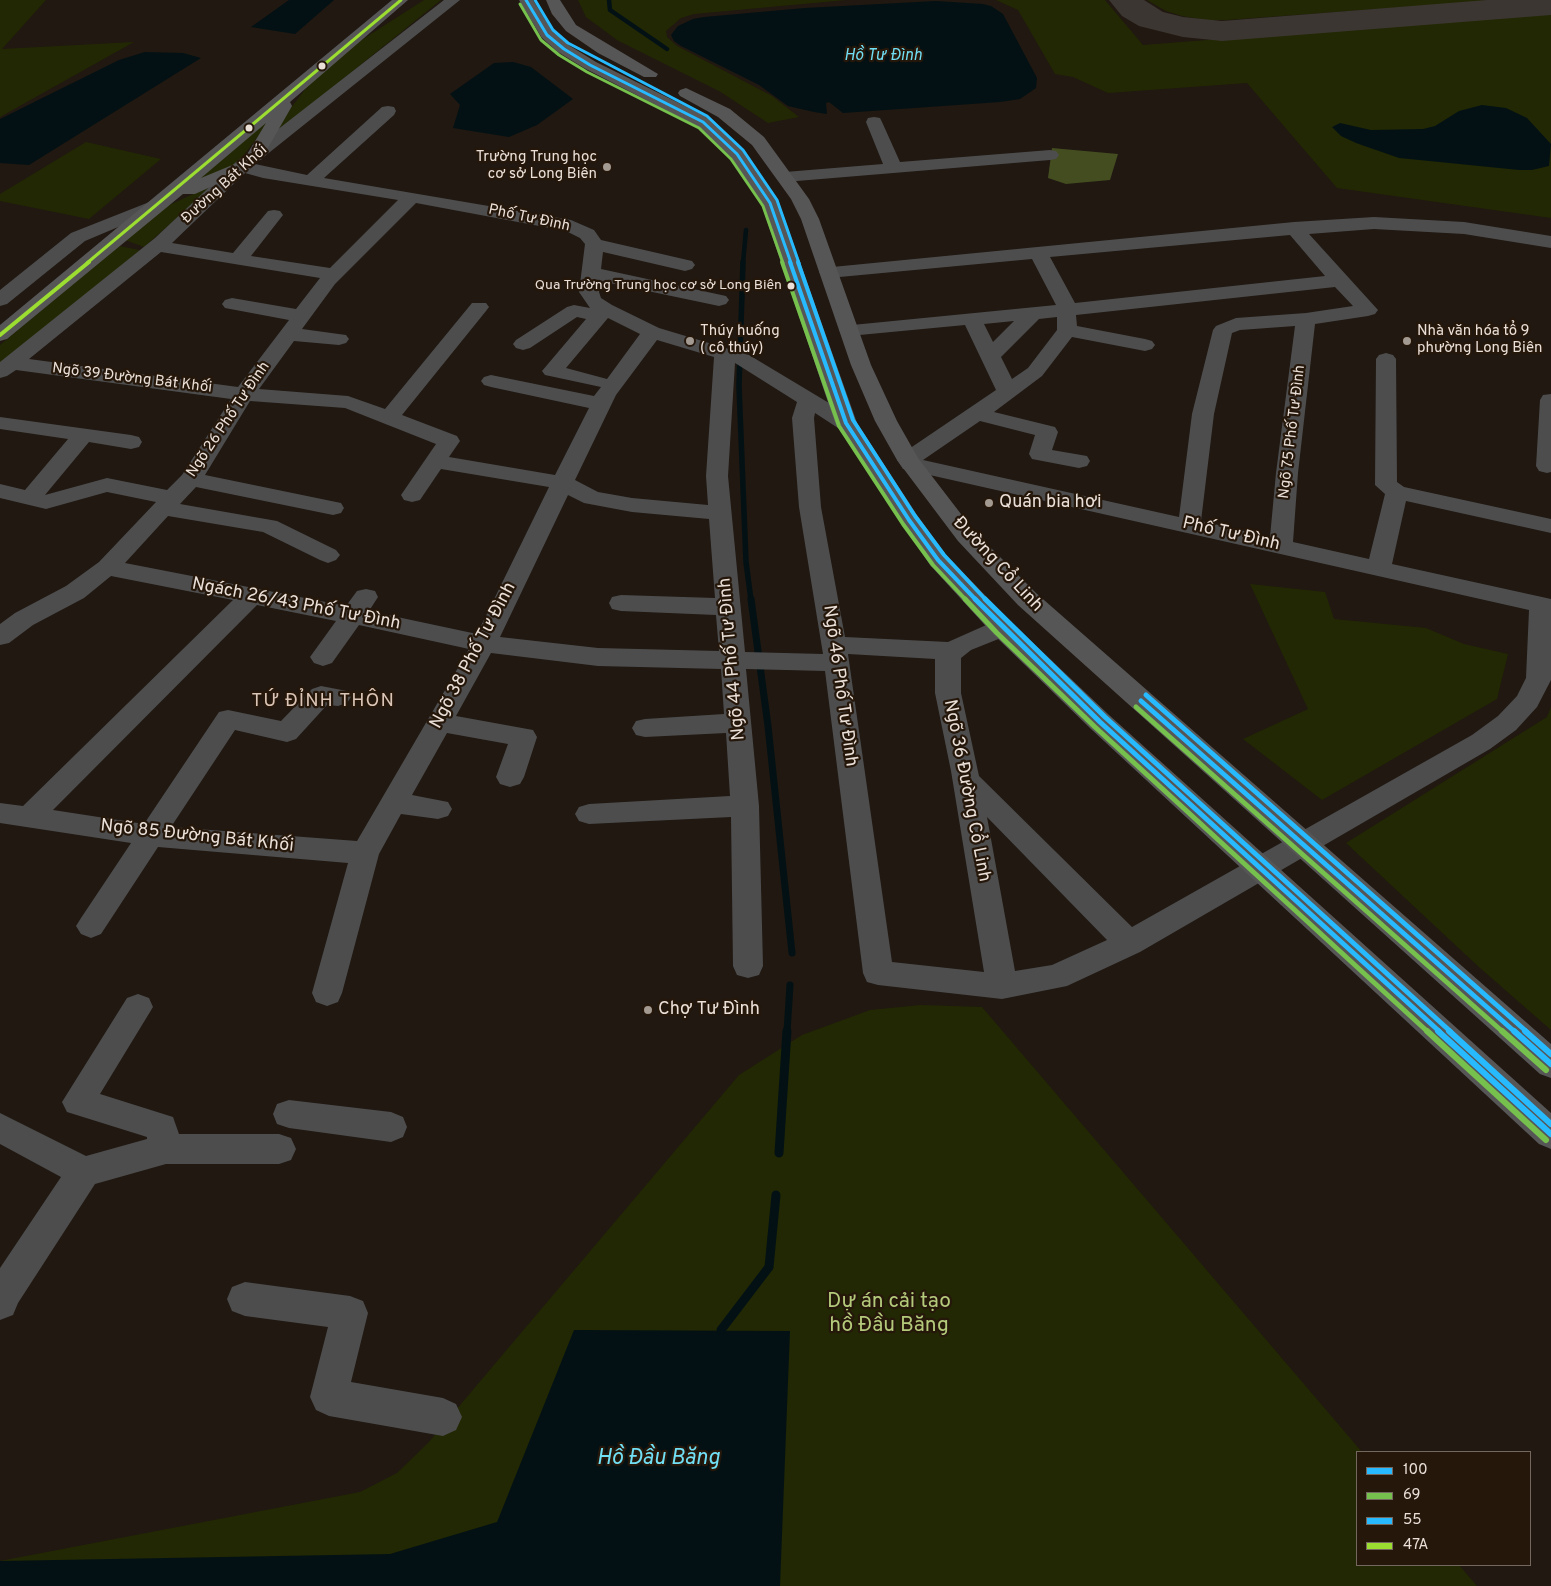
<!DOCTYPE html>
<html>
<head>
<meta charset="utf-8">
<style>
  body { margin:0 }
  #map { position:relative; width:1551px; height:1586px; overflow:hidden; background:#201811; font-family:Overpass,sans-serif }
  canvas { display:block }
  .legend { position:absolute; left:1356px; top:1451px; width:175px; height:115px; box-sizing:border-box; background:#26170b; border:1px solid #74675d; margin:0; padding:6px 9px; list-style:none; font-size:15px; color:#eae0d8 }
  .legend li { display:flex; align-items:center; gap:10px; height:25px }
  .legend b { width:25px; border:1px solid #74675d }
</style>
</head>
<body>
<div id="map">
<canvas width="1551" height="1586"></canvas>
<ul class="legend">
<li><b style="height:6px;background:#27baff"></b>100</li>
<li><b style="height:6px;background:#76c04d"></b>69</li>
<li><b style="height:6px;background:#27baff"></b>55</li>
<li><b style="height:6px;background:#9cdd31"></b>47A</li>
</ul>
</div>
<script>
const context = document.querySelector('canvas').getContext('2d');
context.lineJoin = 'round';
function paint(path, color) { context.fillStyle = color; context.fill(path, 'evenodd'); }
const toPath = rows => new Path2D(rows.map(r => 'M' + r).join(''));
function trace(path, color, width, dash) { context.strokeStyle = color; context.lineWidth = width; context.lineCap = dash ? 'butt' : 'round'; context.setLineDash(dash || []); context.stroke(path); }
function drawText(font, color, halo, rows, align = 'center') {
  context.font = font + ' Overpass,sans-serif'; context.lineWidth = 4.5; context.setLineDash([]); context.textBaseline = 'middle'; context.strokeStyle = halo; context.fillStyle = color; for (const [text, x, y, turn = 0] of rows) {
    context.save(); context.translate(x, y); context.rotate((+turn || 0) * Math.PI / 180); context.textAlign = isNaN(turn) ? turn : align; if (halo) context.strokeText(text, 0, 0); context.fillText(text, 0, 0); context.restore();
  }
}
paint(toPath([
  [0,0,46,0,2,49,134,42,0,117],
  [424,0,441,0,277,132,277,126,310,83,360,41],
  [578,0,846,0,694,14,681,18,666,31,667,37,677,46,772,96,799,117,768,123,719,91,617,40,586,17],
  [996,0,1105,0,1143,45,1551,13,1551,218,1337,188,1247,83,1108,93,1073,77,1055,74,1018,10],
  [1147,0,1502,0,1226,20,1206,20,1182,16,1166,11],
  [280,107,238,163,182,191],
  [86,142,161,159,89,219,0,201,0,194],
  [215,184,144,247,125,240,165,207],
  [119,246,140,250,0,367,0,345],
  [1250,584,1325,592,1334,619,1426,628,1464,644,1508,654,1497,699,1322,800,1243,739,1308,709],
  [1551,707,1551,1030,1480,968,1346,843,1547,717],
  [921,1005,982,1007,1362,1452,1357,1452,1357,1565,1459,1565,1477,1586,0,1586,0,1561,360,1492,397,1473,428,1443,739,1075,802,1035,870,1010]
]), '#222803');
paint(toPath([
  [1052,148,1118,154,1110,180,1066,184,1048,178]
]), '#434d20');
paint(toPath([
  [289,0,334,0,295,34,251,27],
  [936,1,983,4,991,6,1003,14,1037,78,1036,88,1020,99,1000,102,843,113,829,102,826,103,827,114,814,112,788,106,759,85,681,46,674,41,671,35,678,26,693,19,704,17,805,8],
  [145,52,183,53,201,58,29,165,0,163,0,119,119,60],
  [513,62,531,67,573,99,537,125,509,137,453,128,460,105,450,94,494,63],
  [1482,105,1506,108,1527,118,1551,144,1549,166,1532,170,1519,170,1399,158,1356,143,1341,136,1332,127,1340,123,1371,130,1423,129,1435,126,1459,111],
  [574,1330,790,1331,780,1586,0,1586,0,1561,390,1554,497,1522]
]), '#031114');
trace(toPath([
  [609,0,610,10,667,49],
  [743,263,746,230]
]), '#031114', 4.5);
trace(toPath([
  [743,262,739,386,746,562,751,600]
]), '#031114', 5.5);
trace(toPath([
  [751,599,768,726,792,953],
  [787,1032,790,985]
]), '#031114', 7);
trace(toPath([
  [779,1153,787,1031],
  [721,1330,769,1267,776,1195]
]), '#031114', 9);
paint(toPath([
  [1109,0,1144,0,1163,12,1183,17,1222,21,1487,0,1551,0,1551,15,1222,41,1183,37,1139,26,1122,16,1109,0]
]), '#3c3632');
paint(toPath([
  [444,0,460,0,255,164,307,175,382,107,388,106,394,107,396,111,394,115,324,178,571,220,594,230,601,240,692,261,695,265,692,269,685,271,603,252,601,269,726,296,729,300,726,304,719,306,600,281,599,292,601,298,612,305,659,328,749,355,854,418,857,423,854,428,846,429,838,428,815,413,814,418,821,507,845,637,948,642,993,622,1002,620,1011,622,1014,628,1011,634,971,650,961,658,961,693,979,776,1132,927,1472,735,1498,716,1517,696,1526,678,1529,610,903,469,897,460,900,455,996,390,965,325,849,336,842,334,839,330,842,326,1056,305,1032,259,829,278,822,276,819,272,822,268,1294,222,1374,217,1464,222,1551,236,1551,248,1464,234,1374,229,1309,234,1378,310,1375,314,1368,316,1315,324,1298,473,1293,542,1369,559,1385,494,1375,485,1376,359,1379,355,1386,353,1393,355,1396,359,1397,482,1404,487,1551,519,1551,533,1406,501,1392,564,1551,599,1551,680,1537,707,1516,730,1490,749,1140,952,1067,986,1002,999,878,985,867,982,863,973,825,671,746,669,759,806,763,966,759,975,748,978,737,975,733,966,731,817,589,824,579,821,575,814,579,807,589,804,730,796,726,733,645,737,636,735,632,728,636,721,645,719,724,714,721,669,598,666,491,653,456,716,533,730,537,737,524,777,520,784,510,787,500,784,496,777,508,744,447,733,412,795,448,802,452,809,448,816,438,819,401,814,379,854,342,993,338,1002,327,1006,316,1002,312,993,348,863,158,847,101,934,91,938,81,934,76,926,81,918,131,843,0,823,0,803,23,806,233,600,111,576,84,598,33,625,9,643,0,645,0,624,15,613,66,586,99,562,156,502,107,492,46,509,0,498,0,484,25,490,68,439,0,429,0,417,131,435,139,437,142,442,139,447,131,449,89,442,45,495,107,478,167,490,182,475,231,399,16,370,7,376,0,378,0,362,155,238,236,162,444,0],
  [245,173,263,178,398,200,330,268,251,256,283,215,280,211,274,210,268,211,233,253,172,243,245,173],
  [416,203,566,231,580,238,585,244,579,292,590,308,574,305,567,307,516,340,513,344,516,348,523,350,530,348,577,317,586,319,542,371,545,375,601,387,594,396,491,375,484,377,481,381,484,385,491,387,589,408,555,475,449,457,460,441,457,436,402,415,486,311,489,307,486,303,472,303,385,409,348,396,259,389,294,341,339,345,346,343,349,339,346,335,302,329,335,284,416,203],
  [1290,235,1325,276,1075,303,1050,257,1290,235],
  [161,252,320,278,296,309,232,298,225,300,222,304,225,308,289,320,238,387,29,359,161,252],
  [1335,287,1353,306,1306,313,1236,318,1216,326,1213,330,1192,414,1179,517,923,460,980,421,1035,435,1029,454,1032,459,1079,468,1087,466,1090,461,1087,456,1052,450,1058,432,1055,427,994,412,1042,376,1072,337,1145,351,1152,349,1155,345,1152,341,1145,339,1077,326,1076,315,1335,287],
  [1057,317,1057,330,1028,368,1012,379,1001,357,1039,319,1057,317],
  [608,318,640,334,607,379,566,368,608,318],
  [1014,321,993,342,984,324,1014,321],
  [1295,326,1276,473,1270,537,1201,521,1214,414,1232,333,1240,330,1295,326],
  [657,340,714,357,706,476,708,505,632,498,598,492,575,480,616,395,657,340],
  [735,363,797,402,792,418,799,507,823,654,745,652,728,476,735,363],
  [250,401,345,408,436,444,401,495,404,500,412,502,420,500,441,469,549,487,477,634,369,611,378,597,375,591,366,589,357,591,346,606,125,563,168,516,263,532,320,560,328,563,336,560,340,555,336,550,277,521,180,504,196,487,333,515,341,513,344,508,341,503,205,475,250,401],
  [568,495,584,503,632,512,709,519,715,598,621,595,612,597,609,603,612,609,621,611,716,615,719,651,598,648,500,637,568,495],
  [257,605,336,621,310,657,314,663,323,666,332,663,359,625,469,649,357,841,171,827,235,730,287,742,296,739,327,705,338,706,347,703,351,697,347,691,321,686,312,689,281,721,228,710,219,712,144,824,53,810,257,605],
  [848,654,935,659,935,693,951,771,984,972,892,962,848,654],
  [987,817,1107,940,1052,965,1015,971,987,817],
  [874,117,880,118,882,122,900,162,1050,150,1056,151,1059,155,1056,159,1050,160,785,182,779,181,776,177,779,173,785,172,883,164,866,122,868,118,874,117],
  [162,197,168,198,171,202,168,206,85,241,7,304,0,306,0,290,71,233,162,197],
  [1551,394,1551,472,1547,473,1539,471,1536,466,1540,400,1543,395,1551,394],
  [138,994,149,998,153,1007,100,1094,173,1117,179,1134,279,1134,291,1138,296,1149,291,1160,279,1164,166,1164,95,1184,18,1303,13,1315,0,1320,0,1268,61,1177,0,1144,0,1113,86,1156,147,1139,147,1137,67,1112,62,1102,127,998,138,994],
  [289,1100,391,1112,403,1117,407,1127,403,1137,391,1142,289,1128,277,1124,273,1114,277,1104,289,1100],
  [245,1282,350,1296,363,1301,368,1313,351,1382,443,1398,456,1404,462,1417,456,1430,443,1436,329,1416,316,1410,310,1397,328,1327,245,1316,232,1311,227,1299,232,1287,245,1282]
]), '#4d4d4e');
paint(toPath([
  [392,0,408,0,290,102,292,106,261,160,249,160,246,156,266,123,201,178,242,161,248,162,251,166,248,170,195,194,183,194,7,339,0,341,0,325,392,0],
  [519,0,533,0,553,32,570,46,596,62,709,118,743,150,779,203,857,423,917,515,946,555,1011,622,1109,715,1551,1113,1551,1149,1539,1144,1091,729,993,634,930,565,835,423,761,203,731,157,697,126,584,68,558,52,542,38,519,0],
  [546,0,560,0,576,25,658,74,656,77,644,77,598,53,566,31,552,14,546,0],
  [686,88,730,109,764,137,809,199,819,219,871,365,897,421,918,458,974,531,1036,593,1551,1044,1551,1078,1540,1074,1018,605,958,541,897,460,875,421,851,365,801,219,791,199,752,145,718,117,680,96,678,93,680,90,686,88]
]), '#575657');
trace(toPath([
  [526,0,547,35,564,49,590,65,703,122,737,154,770,203,791,263]
]), '#27baff', 3);
trace(toPath([
  [790,262,846,423,909,520,938,560,976,600]
]), '#27baff', 4);
trace(toPath([
  [975,599,1100,722,1440,1032],
  [1141,701,1515,1032]
]), '#27baff', 5);
trace(toPath([
  [1438,1031,1551,1134],
  [1514,1031,1551,1064]
]), '#27baff', 6);
trace(toPath([
  [520,4,541,40,559,55,587,72,699,128,731,159,763,206,783,263]
]), '#76c04d', 3);
trace(toPath([
  [782,262,839,426,903,524,933,565,966,600]
]), '#76c04d', 4);
trace(toPath([
  [965,599,997,633,1095,727,1428,1032],
  [1136,707,1503,1032]
]), '#76c04d', 5);
trace(toPath([
  [1427,1031,1546,1140],
  [1502,1031,1546,1070]
]), '#76c04d', 6);
trace(toPath([
  [535,0,553,30,568,43,707,116,743,150,777,200,799,263]
]), '#27baff', 3);
trace(toPath([
  [798,262,853,420,915,516,944,555,986,600]
]), '#27baff', 4);
trace(toPath([
  [985,599,1105,717,1451,1032],
  [1146,695,1527,1032]
]), '#27baff', 5);
trace(toPath([
  [1449,1031,1551,1124],
  [1525,1031,1551,1054]
]), '#27baff', 6);
trace(toPath([
  [87,263,401,0]
]), '#9cdd31', 3);
trace(toPath([
  [0,335,89,262]
]), '#9cdd31', 4);
for (const [x, y, r, color] of [
  [322,66,4.5,"#eae0d8"],
  [249,128,4.5,"#eae0d8"],
  [607,167,5,"#a39a92"],
  [791,286,4.5,"#eae0d8"],
  [690,341,5,"#a39a92"],
  [1407,341,5,"#a39a92"],
  [989,503,5,"#a39a92"],
  [648,1010,5,"#a39a92"]
]) { const dot = new Path2D(); dot.arc(x, y, r, 0, 2 * Math.PI); context.fillStyle = color; context.fill(dot); trace(dot, '#26170b', 2); }
drawText('14px', '#eae0d8', '#26170b', [
  ["Qua Trường Trung học cơ sở Long Biên",782,286]
], 'right');
drawText('15px', '#eae0d8', '#26170b', [
  ["Trường Trung học",597,158,"right"],
  ["cơ sở Long Biên",597,175,"right"],
  ["Thúy huống",700,332],
  ["( cô thúy)",700,349],
  ["Nhà văn hóa tổ 9",1417,332],
  ["phường Long Biên",1417,349]
], 'left');
drawText('15px', '#eae0d8', '#26170b', [
  ["Đường Bát Khối",225,185,-42],
  ["Phố Tư Đình",529,219,12],
  ["Ngõ 39 Đường Bát Khối",132,379,7],
  ["Ngõ 26 Phố Tư Đình",229,420,-56],
  ["Ngõ 75 Phố Tư Đình",1293,432,-83]
]);
drawText('italic 16px', '#71e0f5', '#26170b', [
  ["Hồ Tư Đình",883,57]
]);
drawText('18px', '#eae0d8', '#26170b', [
  ["Quán bia hơi",999,503],
  ["Chợ Tư Đình",658,1010]
], 'left');
drawText('18px', '#eae0d8', '#26170b', [
  ["Phố Tư Đình",1231,535,13],
  ["Đường Cổ Linh",997,565,47],
  ["Ngách 26/43 Phố Tư Đình",296,605,11],
  ["Ngõ 38 Phố Tư Đình",474,656,-62],
  ["Ngõ 44 Phố Tư Đình",733,659,-95],
  ["Ngõ 46 Phố Tư Đình",839,686,82],
  ["Ngõ 36 Đường Cổ Linh",966,791,79],
  ["Ngõ 85 Đường Bát Khối",197,837,6]
]);
context.letterSpacing = '1px';
drawText('19px', '#dac5b6', '#26170b', [
  ["TỨ ĐỈNH THÔN",323,702]
]);
context.letterSpacing = '0px';
drawText('21px', '#b4ca7b', '#26170b', [
  ["Dự án cải tạo",889,1303],
  ["hồ Đầu Băng",889,1327]
]);
drawText('italic 22px', '#71e0f5', '#26170b', [
  ["Hồ Đầu Băng",658,1460]
]);
</script>
</body>
</html>
